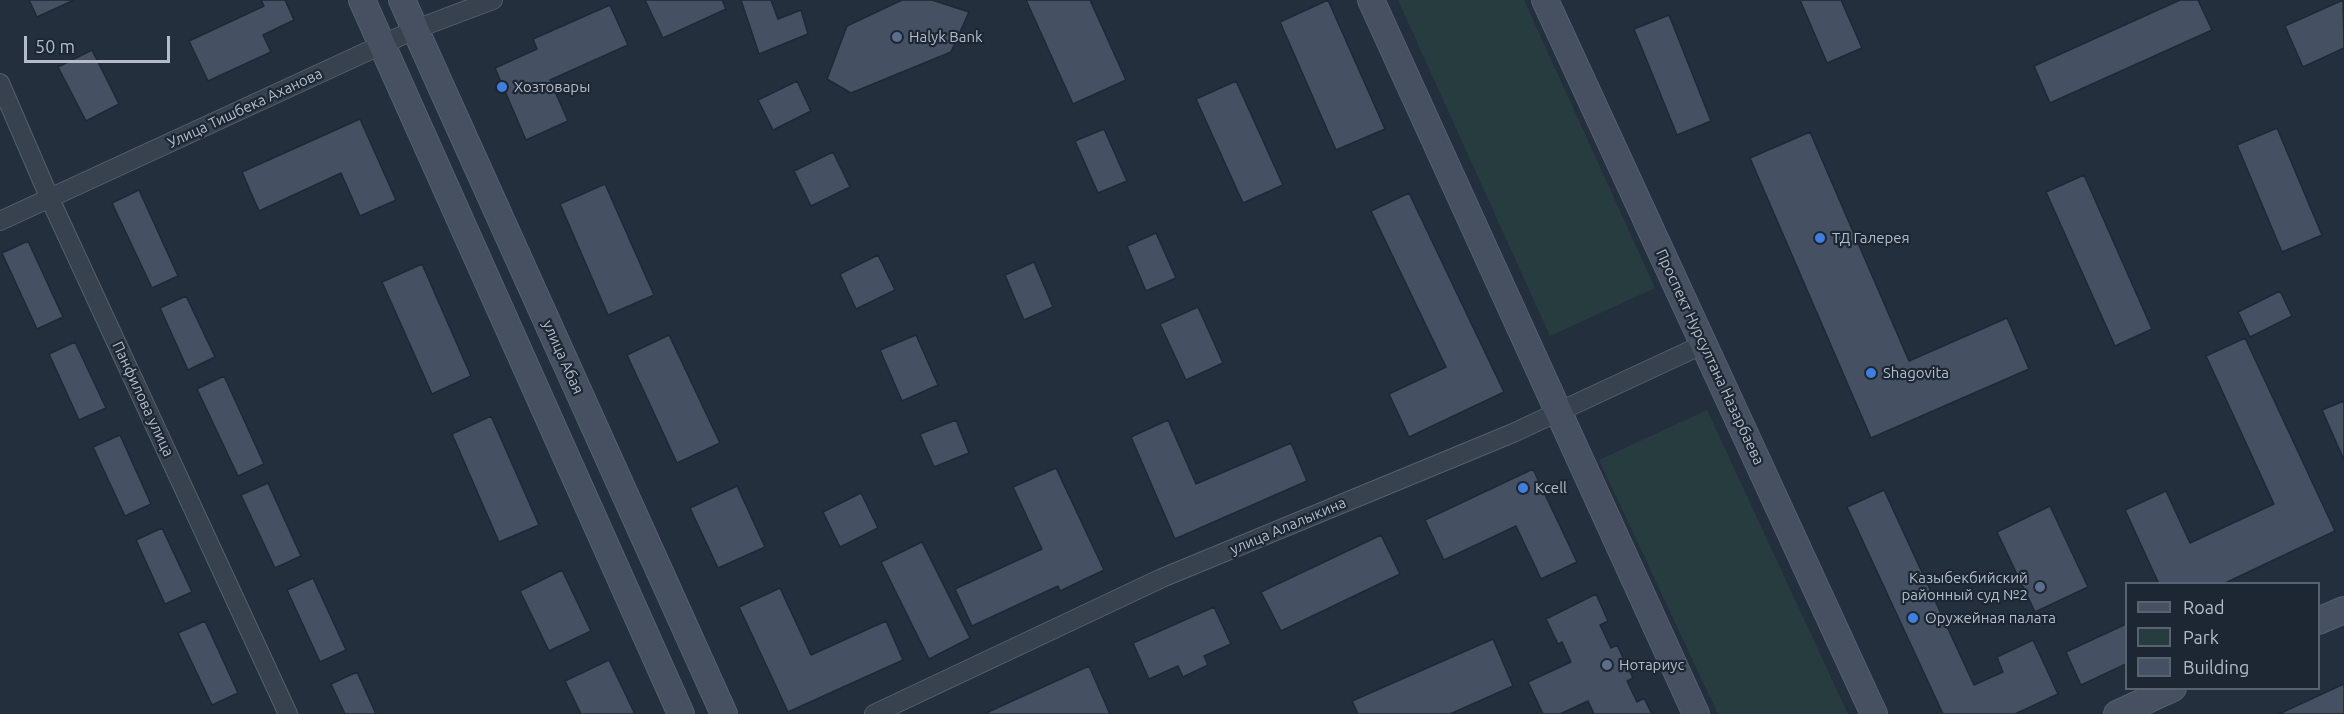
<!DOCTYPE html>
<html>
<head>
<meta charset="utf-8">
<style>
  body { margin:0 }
  #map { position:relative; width:2344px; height:714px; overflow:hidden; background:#242f3e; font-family:Ubuntu,sans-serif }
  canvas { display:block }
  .legend { position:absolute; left:2125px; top:582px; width:195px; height:108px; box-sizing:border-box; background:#1d2633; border:2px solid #59626f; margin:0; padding:8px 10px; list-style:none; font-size:18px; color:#b4bcc9 }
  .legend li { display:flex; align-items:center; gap:12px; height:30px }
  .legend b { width:30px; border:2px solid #59626f }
  .scale { position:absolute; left:24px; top:36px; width:146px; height:27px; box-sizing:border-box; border:3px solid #b4bcc9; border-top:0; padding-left:8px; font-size:18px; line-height:21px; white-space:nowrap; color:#b4bcc9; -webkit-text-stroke:4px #1d2633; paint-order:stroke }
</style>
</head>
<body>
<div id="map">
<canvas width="2344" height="714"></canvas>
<ul class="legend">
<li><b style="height:8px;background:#465061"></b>Road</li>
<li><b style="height:16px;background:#263c3f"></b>Park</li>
<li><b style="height:16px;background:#455162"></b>Building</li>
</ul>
<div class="scale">50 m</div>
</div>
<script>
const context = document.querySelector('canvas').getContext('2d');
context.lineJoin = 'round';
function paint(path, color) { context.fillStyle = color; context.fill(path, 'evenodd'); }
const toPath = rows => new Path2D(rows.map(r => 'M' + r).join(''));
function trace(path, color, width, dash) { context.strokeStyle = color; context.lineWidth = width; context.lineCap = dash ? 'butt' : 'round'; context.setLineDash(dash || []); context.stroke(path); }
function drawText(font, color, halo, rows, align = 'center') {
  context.font = font + ' Ubuntu,sans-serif'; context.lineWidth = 4.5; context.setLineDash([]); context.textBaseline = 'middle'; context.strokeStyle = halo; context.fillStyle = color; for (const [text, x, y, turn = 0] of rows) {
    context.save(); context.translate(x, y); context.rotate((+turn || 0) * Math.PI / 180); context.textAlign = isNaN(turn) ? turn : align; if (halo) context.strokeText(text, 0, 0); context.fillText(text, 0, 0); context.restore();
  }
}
paint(toPath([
  [1398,0,1524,0,1655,288,1550,336],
  [1707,410,1848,714,1718,714,1599,460]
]), '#263c3f');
const building = toPath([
  [29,0,74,0,37,17,29,0],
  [261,0,285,0,294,20,263,35,271,52,208,81,189,41,264,6,261,0],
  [645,0,722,0,726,9,663,38,645,0],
  [741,0,771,0,778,19,801,10,808,34,759,54,741,0],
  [902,0,932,0,969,12,951,52,851,93,827,79,847,26,902,0],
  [1026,0,1090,0,1126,80,1073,104,1026,0],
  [1328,0,1385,129,1336,150,1280,22,1328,0],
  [1800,0,1841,0,1862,48,1827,63,1800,0],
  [2180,0,2198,0,2212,30,2050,103,2034,66,2180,0],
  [2343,0,2344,48,2303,67,2285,26,2343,0],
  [610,5,628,45,550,80,568,121,526,140,495,68,537,49,533,39,610,5],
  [1669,15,1711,121,1677,135,1634,29,1669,15],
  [92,50,119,104,86,121,58,67,92,50],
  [797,81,811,111,773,130,758,100,797,81],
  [1236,81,1283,185,1243,203,1196,99,1236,81],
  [360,119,396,200,360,216,341,173,259,211,242,172,360,119],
  [2277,128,2322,235,2282,252,2237,145,2277,128],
  [1104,129,1127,181,1098,193,1075,141,1104,129],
  [1810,132,1909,361,2007,318,2029,369,1871,438,1750,158,1810,132],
  [833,152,850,187,811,206,794,171,833,152],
  [2084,175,2152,329,2115,346,2046,192,2084,175],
  [605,184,654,295,608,315,560,204,605,184],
  [139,190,178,276,152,288,112,203,139,190],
  [1409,193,1504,392,1409,437,1389,394,1446,367,1371,211,1409,193],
  [1156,233,1176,278,1146,291,1127,246,1156,233],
  [28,241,63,317,37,329,2,253,28,241],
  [878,255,895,290,856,309,840,274,878,255],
  [1034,262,1053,307,1024,320,1005,275,1034,262],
  [422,264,471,376,432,394,382,282,422,264],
  [2280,291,2292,316,2250,337,2238,312,2280,291],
  [186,296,215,357,188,370,160,308,186,296],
  [1198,307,1223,363,1186,380,1160,324,1198,307],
  [669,335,720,443,677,463,627,355,669,335],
  [916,335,938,385,902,401,880,350,916,335],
  [2245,338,2335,531,2223,584,2159,584,2125,510,2166,491,2190,543,2274,504,2206,356,2245,338],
  [75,342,106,408,79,420,49,354,75,342],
  [224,376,264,464,238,476,197,389,224,376],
  [2344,401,2344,460,2322,410,2344,401],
  [491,416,539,525,499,542,452,434,491,416],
  [956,420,969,453,934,467,920,434,956,420],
  [1168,420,1196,484,1291,443,1307,481,1175,539,1131,437,1168,420],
  [120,435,151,504,125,516,93,447,120,435],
  [1056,468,1104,570,1060,591,1058,586,972,626,955,589,1042,549,1013,487,1056,468],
  [1533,469,1577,562,1541,579,1516,526,1444,560,1425,520,1533,469],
  [268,483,301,556,275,568,241,495,268,483],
  [737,486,765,547,718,568,690,508,737,486],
  [1884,490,1974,685,2003,672,1997,657,2033,640,2058,694,2015,714,1943,714,1847,507,1884,490],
  [861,493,878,528,840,547,823,512,861,493],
  [2050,506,2088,587,2035,612,1997,532,2050,506],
  [162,528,192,592,165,604,136,540,162,528],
  [1381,535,1400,574,1281,631,1261,592,1381,535],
  [922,542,970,638,929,659,881,562,922,542],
  [562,570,591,631,549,651,520,591,562,570],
  [313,578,346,650,320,662,287,590,313,578],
  [780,588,811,655,886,621,903,660,788,712,739,607,780,588],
  [1596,594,1608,621,1600,625,1611,648,1617,645,1633,678,1627,681,1637,702,1644,698,1652,714,1594,714,1588,701,1560,714,1543,714,1528,682,1571,662,1562,642,1558,644,1546,619,1596,594],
  [1214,607,1231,644,1204,656,1208,665,1183,677,1178,666,1149,679,1133,643,1214,607],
  [205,621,238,693,212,705,178,633,205,621],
  [2126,624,2126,664,2081,685,2066,652,2126,624],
  [1493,639,1513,686,1450,714,1358,714,1352,701,1493,639],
  [609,660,635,714,581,714,565,681,609,660],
  [1089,666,1110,714,984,714,1089,666],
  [357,672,376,714,345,714,331,684,357,672],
  [2344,684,2344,714,2279,714,2344,684]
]);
paint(building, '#455162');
trace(building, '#1f2835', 1.5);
const minor = toPath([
  [0,83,50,199,288,714],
  [0,221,416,29,493,0],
  [874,714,1162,578,1513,433,1704,344]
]);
const secondary = toPath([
  [362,0,681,714],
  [402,0,724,714],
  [1371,0,1696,714],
  [1545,0,1874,714],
  [2318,621,2344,610],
  [2117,714,2173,688]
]);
trace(minor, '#565f6c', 20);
trace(secondary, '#565f6c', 28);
trace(minor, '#38414e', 18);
trace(secondary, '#465061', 26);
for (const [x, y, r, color] of [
  [897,37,6,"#5c6f8a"],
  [502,87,6,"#3f7fe0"],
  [1820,238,6,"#3f7fe0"],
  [1871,373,6,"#3f7fe0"],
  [1523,488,6,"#3f7fe0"],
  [2040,587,6,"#5c6f8a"],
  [1913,618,6,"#3f7fe0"],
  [1607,665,6,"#5c6f8a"]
]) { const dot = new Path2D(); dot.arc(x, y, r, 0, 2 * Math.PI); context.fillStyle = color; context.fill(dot); trace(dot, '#1d2633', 2); }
drawText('15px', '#b4bcc9', '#1d2633', [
  ["Halyk Bank",909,37],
  ["Хозтовары",514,87],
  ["ТД Галерея",1832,238],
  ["Shagovita",1883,373],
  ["Kcell",1535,488],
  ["Казыбекбийский",2028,578,"right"],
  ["районный суд №2",2028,595,"right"],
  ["Оружейная палата",1925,618],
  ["Нотариус",1619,665]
], 'left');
drawText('15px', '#b4bcc9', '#1d2633', [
  ["Улица Тишбека Аханова",245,108,-25],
  ["улица Абая",563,357,66],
  ["Проспект Нурсултана Назарбаева",1710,357,65],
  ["Панфилова улица",143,399,65],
  ["улица Алалыкина",1288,526,-23]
]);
</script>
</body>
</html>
